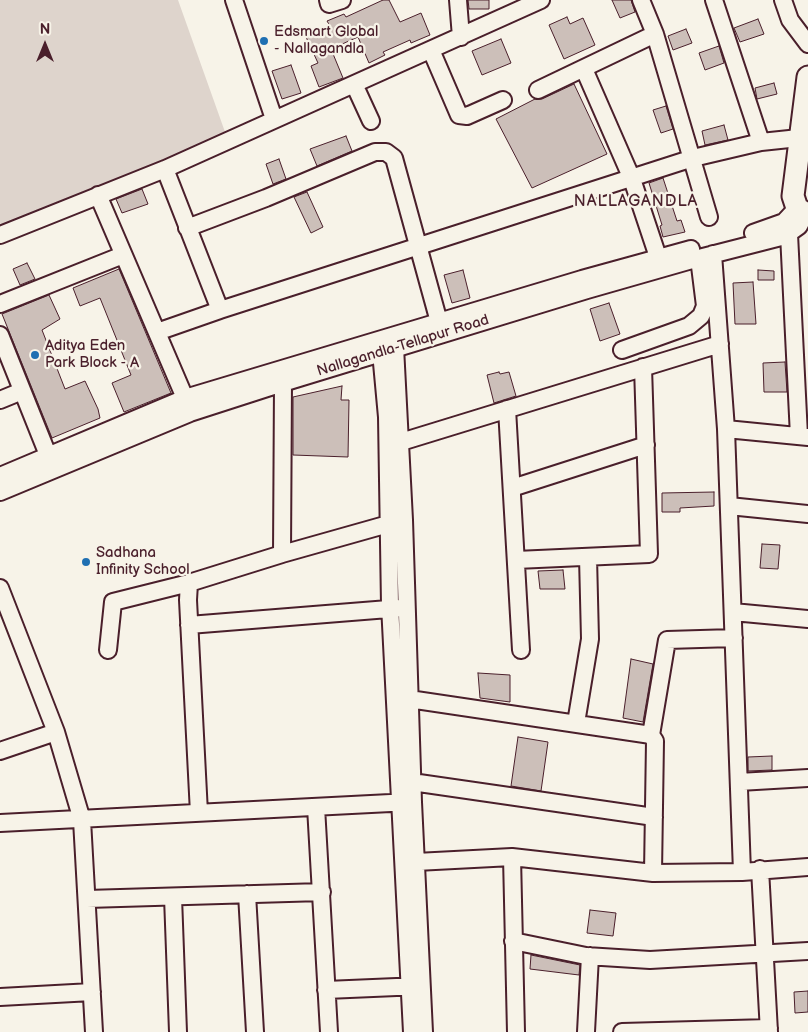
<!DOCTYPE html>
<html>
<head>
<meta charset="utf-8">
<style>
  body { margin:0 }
  #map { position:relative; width:808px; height:1032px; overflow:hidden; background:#f7f3e8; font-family:"Balsamiq Sans",sans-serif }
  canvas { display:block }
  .north { position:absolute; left:20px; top:20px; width:50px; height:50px; -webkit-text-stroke:4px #f7f3e8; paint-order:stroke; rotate:0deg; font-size:14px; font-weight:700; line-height:20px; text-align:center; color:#4a1f2b }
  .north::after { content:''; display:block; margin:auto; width:18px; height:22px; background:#4a1f2b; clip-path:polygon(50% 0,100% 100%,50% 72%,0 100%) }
</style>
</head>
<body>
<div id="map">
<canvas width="808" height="1032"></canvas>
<div class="north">N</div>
</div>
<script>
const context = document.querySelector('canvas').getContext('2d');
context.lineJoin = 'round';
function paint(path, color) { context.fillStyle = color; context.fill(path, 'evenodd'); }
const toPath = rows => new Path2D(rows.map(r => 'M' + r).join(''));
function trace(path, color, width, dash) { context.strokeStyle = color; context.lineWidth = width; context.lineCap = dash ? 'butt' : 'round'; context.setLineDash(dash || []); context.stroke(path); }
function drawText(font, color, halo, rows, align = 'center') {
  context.font = font + ' "Balsamiq Sans",sans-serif'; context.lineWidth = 4.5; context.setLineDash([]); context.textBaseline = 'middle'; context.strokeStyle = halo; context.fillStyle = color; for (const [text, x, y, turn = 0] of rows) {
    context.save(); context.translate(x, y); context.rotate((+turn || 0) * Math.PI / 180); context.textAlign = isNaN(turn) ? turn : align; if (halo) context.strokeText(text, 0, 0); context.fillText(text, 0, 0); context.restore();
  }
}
paint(toPath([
  [0,0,178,0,230,146,0,240]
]), '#ded4cc');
const building = toPath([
  [383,0,389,0,400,22,421,13,430,35,411,43,410,40,383,52,385,55,369,63,358,37,331,49,343,78,319,87,311,66,318,63,306,37,330,26,327,21,344,14,346,17,383,0],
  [468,0,489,0,489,9,469,9,468,0],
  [612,0,631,0,635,12,620,18,612,0],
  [567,17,570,24,583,18,595,45,564,59,549,25,567,17],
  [758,19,764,34,740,42,734,28,758,19],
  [686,29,692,43,673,50,668,36,686,29],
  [501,39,511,63,482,75,472,51,501,39],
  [719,46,724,63,705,70,699,53,719,46],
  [291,65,301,93,282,99,272,71,291,65],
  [774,83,777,94,757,99,755,88,774,83],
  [574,84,607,154,532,188,496,119,535,99,542,99,574,84],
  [666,106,673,129,661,133,653,110,666,106],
  [724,125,728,140,705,145,702,131,724,125],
  [346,136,352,151,317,166,310,149,346,136],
  [279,159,286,179,273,184,266,164,279,159],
  [663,178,677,221,681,220,685,232,663,237,660,226,662,225,649,183,663,178],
  [142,189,148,204,122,213,116,199,142,189],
  [307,192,323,227,311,233,294,197,307,192],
  [27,263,35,279,20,285,13,269,27,263],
  [119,269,171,393,124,412,112,383,131,375,100,298,80,306,73,288,119,269],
  [463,270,470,298,452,303,444,275,463,270],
  [758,270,774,271,774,280,758,280,758,270],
  [753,282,756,324,735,324,733,283,753,282],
  [49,295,60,319,42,330,65,389,85,381,98,409,100,418,52,438,2,314,49,295],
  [609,303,620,334,600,341,590,309,609,303],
  [785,362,787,392,764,392,763,363,785,362],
  [499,372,500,374,509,372,516,396,494,403,487,375,499,372],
  [342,386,341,400,349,400,348,457,293,455,293,397,342,386],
  [714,492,714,506,680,508,680,512,662,512,662,493,714,492],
  [762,544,780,545,778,569,760,568,762,544],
  [563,570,565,589,540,589,538,571,563,570],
  [631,659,653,664,643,722,623,718,631,659],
  [478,673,510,675,510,702,480,698,478,673],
  [518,737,548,742,541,791,511,786,518,737],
  [772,756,772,770,748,771,748,757,772,756],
  [590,910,616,913,613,936,587,933,590,910],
  [531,955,580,965,579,975,530,969,531,955],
  [808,991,808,1012,795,1013,794,992,808,991]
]);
paint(building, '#ccbfb9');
trace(building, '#4a1f2b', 1);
const minor = toPath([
  [234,0,274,119],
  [328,0,329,4,342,0],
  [458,0,461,37],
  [641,0,655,34,709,217],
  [714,0,761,142],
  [783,0,790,20,808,44],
  [431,50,459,115,467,116,503,100],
  [584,69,632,179,658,257],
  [354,84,371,121],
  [538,90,655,34],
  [165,169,220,310,693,158,761,142,799,138],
  [98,195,185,398],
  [187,228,266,198,375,152,386,152,394,158,439,322],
  [753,233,784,222,797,208],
  [789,234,799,436],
  [0,235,165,169,541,0],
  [713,254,726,429,742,872],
  [0,304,123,255],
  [157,332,220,310],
  [0,335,48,455],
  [395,347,404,520,413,802,424,1032],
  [622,350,689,326,701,316,705,306,699,258],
  [381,352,387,417,390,605,412,1032],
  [0,400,22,391],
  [507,409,521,650],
  [726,429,808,437],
  [401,442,720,344],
  [0,476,185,398,582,279,691,249],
  [512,488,646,445],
  [0,492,190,413,283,383,587,290,699,258,785,236,799,226,805,214],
  [729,506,808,514],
  [282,554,283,383],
  [516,560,649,554,643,367],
  [0,588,56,732,82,820,94,1032],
  [733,612,808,619],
  [189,625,401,608],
  [108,650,113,602,189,583],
  [409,699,651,735,655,741,653,873],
  [576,723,590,639,588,557],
  [651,735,667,640,734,638],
  [0,751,56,732],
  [412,782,654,817],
  [739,782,808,778],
  [316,807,329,1032],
  [199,813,188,600,189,583,282,554,399,521],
  [0,823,410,802],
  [512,857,516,1032],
  [416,862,512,857,653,873,742,872,808,867],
  [760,869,769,1032],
  [247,894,255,1032],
  [173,897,178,1032],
  [87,899,322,892],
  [513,941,586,956,650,960,808,951],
  [326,990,420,986],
  [0,997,92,992],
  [586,1032,590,956],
  [622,1032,769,1028]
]);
const major = toPath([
  [808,77,793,196,797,208,808,215]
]);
trace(minor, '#4a1f2b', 20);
trace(major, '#4a1f2b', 25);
trace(minor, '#f7f3e8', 16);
trace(major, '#f7f3e8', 21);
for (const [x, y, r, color] of [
  [264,41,5,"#1f6fb2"],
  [35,355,5,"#1f6fb2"],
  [86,562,5,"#1f6fb2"]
]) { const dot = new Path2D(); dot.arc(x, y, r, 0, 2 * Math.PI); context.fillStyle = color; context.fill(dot); trace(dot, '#f7f3e8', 2); }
drawText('15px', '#4a1f2b', '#f7f3e8', [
  ["Edsmart Global",274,32],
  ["- Nallagandla",274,49],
  ["Aditya Eden",45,346],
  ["Park Block - A",45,363],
  ["Sadhana",96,553],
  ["Infinity School",96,570]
], 'left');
drawText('15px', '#4a1f2b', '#f7f3e8', [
  ["Nallagandla-Tellapur Road",403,346,-17]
]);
context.letterSpacing = '1px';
drawText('16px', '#4a1f2b', '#f7f3e8', [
  ["NALLAGANDLA",636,202]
]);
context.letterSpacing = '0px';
</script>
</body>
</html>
